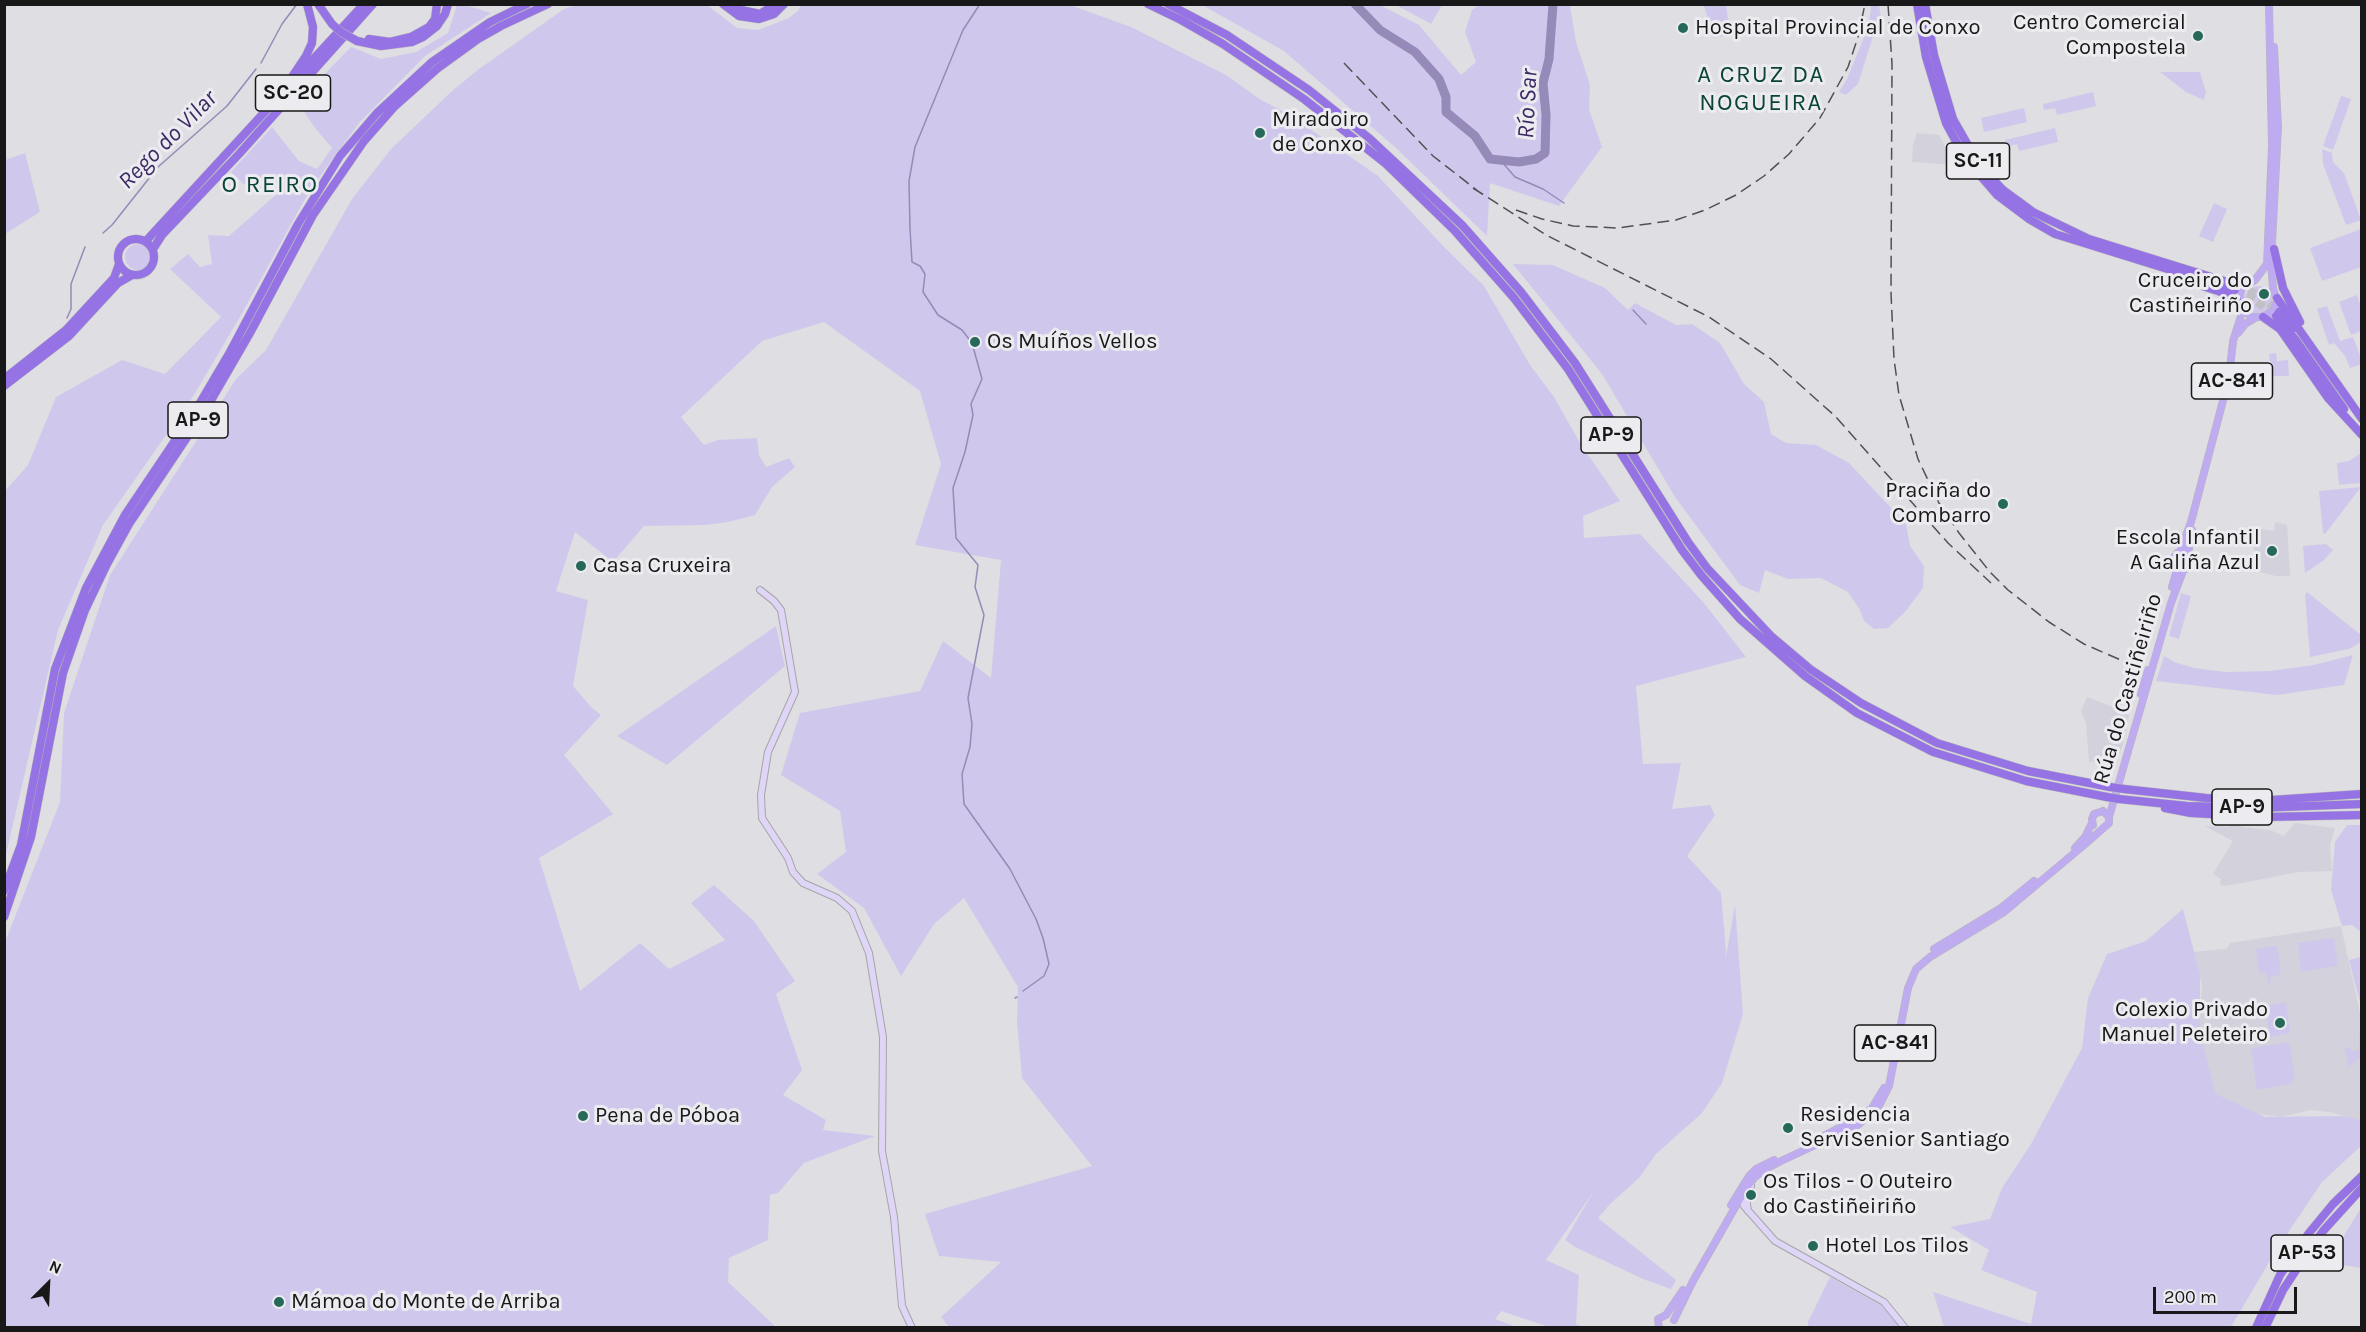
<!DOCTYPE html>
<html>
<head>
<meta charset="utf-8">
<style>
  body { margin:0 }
  #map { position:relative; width:2366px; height:1332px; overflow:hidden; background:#dfdee2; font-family:Karla,sans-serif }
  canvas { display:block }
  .frame { position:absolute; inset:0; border:6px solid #181819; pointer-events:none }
  .north { position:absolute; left:18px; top:1254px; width:60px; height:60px; -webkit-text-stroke:4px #ecebef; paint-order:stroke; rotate:24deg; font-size:16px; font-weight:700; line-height:24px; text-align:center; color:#181819 }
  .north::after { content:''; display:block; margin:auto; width:21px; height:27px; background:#181819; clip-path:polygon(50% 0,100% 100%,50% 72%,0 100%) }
  .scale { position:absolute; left:2153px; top:1287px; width:144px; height:27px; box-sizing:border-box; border:3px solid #181819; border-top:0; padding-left:8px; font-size:18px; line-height:21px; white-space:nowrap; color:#181819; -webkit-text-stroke:4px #ecebef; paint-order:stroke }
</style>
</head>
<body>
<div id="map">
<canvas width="2366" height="1332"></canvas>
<div class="frame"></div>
<div class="north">N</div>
<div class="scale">200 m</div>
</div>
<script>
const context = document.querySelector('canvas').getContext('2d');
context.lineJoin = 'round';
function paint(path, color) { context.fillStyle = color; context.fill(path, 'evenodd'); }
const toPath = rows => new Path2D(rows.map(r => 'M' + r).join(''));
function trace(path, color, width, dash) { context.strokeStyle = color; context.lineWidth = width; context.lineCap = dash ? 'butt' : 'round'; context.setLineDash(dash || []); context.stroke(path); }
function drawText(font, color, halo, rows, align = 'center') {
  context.font = font + ' Karla,sans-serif'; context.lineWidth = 6; context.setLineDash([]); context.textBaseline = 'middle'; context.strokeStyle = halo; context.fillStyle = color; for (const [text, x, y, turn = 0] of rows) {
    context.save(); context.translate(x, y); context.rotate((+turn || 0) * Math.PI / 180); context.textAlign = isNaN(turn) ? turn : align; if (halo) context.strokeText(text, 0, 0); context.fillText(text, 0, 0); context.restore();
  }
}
paint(toPath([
  [1917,133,1939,135,1955,165,1912,162,1913,145],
  [2275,522,2287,525,2290,576,2276,576,2255,571,2253,528,2274,531],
  [2087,697,2123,711,2129,716,2122,748,2116,759,2112,762,2089,762,2086,723,2081,711],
  [2295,823,2335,828,2330,845,2332,871,2299,872,2226,886,2220,885,2221,879,2213,874,2233,841,2205,826,2228,827,2237,824,2242,827,2270,830,2284,836],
  [2341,926,2361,1018,2361,1120,2329,1112,2310,1110,2281,1117,2242,1112,2216,1116,2199,1028,2202,985,2193,952,2227,949,2230,943]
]), '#d3d1db');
paint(toPath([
  [457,5,465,5,491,13,425,56,359,123,310,190,240,317,192,398,103,525,58,630,5,859,5,491,28,465,56,397,122,360,165,374,221,317,170,269,188,254,200,267,212,264,208,235,229,236,279,192,261,181,244,184,231,172,272,127,299,161,317,169,332,148,315,128,298,103,303,96,351,47,381,59,416,52,448,33],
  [577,5,707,5,737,28,758,30,789,18,799,10,800,5,1070,5,1131,27,1226,75,1261,100,1290,115,1378,176,1445,248,1484,286,1530,365,1554,397,1580,443,1620,501,1583,516,1584,538,1640,534,1704,603,1746,657,1636,686,1643,764,1681,763,1672,809,1710,805,1715,815,1687,856,1721,893,1726,951,1725,962,1735,905,1743,1014,1722,1083,1702,1113,1656,1154,1639,1178,1611,1203,1598,1218,1676,1280,1671,1289,1643,1279,1575,1247,1565,1240,1594,1191,1546,1260,1579,1275,1576,1324,1584,1327,1549,1327,1501,1311,1495,1319,1517,1327,949,1327,941,1317,1001,1262,939,1256,925,1214,1092,1166,1022,1078,1017,1022,1018,987,964,898,934,924,901,976,864,908,817,874,846,852,840,811,781,775,800,713,920,691,943,641,991,678,1001,560,915,545,941,464,920,391,824,322,762,341,681,417,704,445,718,440,757,438,759,455,766,467,789,458,795,467,772,487,755,515,728,522,706,525,644,526,613,562,575,532,556,591,588,600,573,686,592,708,601,715,564,755,613,814,539,858,580,991,640,943,669,969,725,940,691,903,714,885,754,921,795,981,776,994,802,1070,783,1095,826,1120,823,1130,875,1136,804,1163,778,1193,770,1195,768,1240,729,1258,728,1282,776,1327,5,1327,5,942,60,802,64,713,110,575,236,379,266,350,352,199,391,149,452,91,479,69,564,9],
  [1202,5,1380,5,1419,25,1461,75,1476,62,1465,32,1472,10,1478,5,1570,5,1576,42,1590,85,1589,109,1602,147,1559,206,1490,183,1487,236,1396,148,1284,51],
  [1396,5,1442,5,1431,24],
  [1726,5,1730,35,1713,38,1704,6],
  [1871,5,1879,5,1882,25,1874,33,1858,84,1846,95,1839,92,1847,79,1869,25],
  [2160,72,2200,72,2206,92,2204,100,2186,92],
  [2093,92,2096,106,2057,115,2055,108,2044,110,2043,104],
  [2341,96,2351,99,2333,150,2323,146],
  [2024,108,2027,122,1984,132,1981,118],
  [2055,128,2058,142,2019,151,2017,144,2006,147,2005,140],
  [2322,149,2332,153,2333,162,2344,173,2361,220,2346,225,2323,164],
  [25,153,40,212,5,234,5,160],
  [2214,203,2227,209,2213,242,2199,236],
  [2361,229,2361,267,2322,281,2310,248],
  '125 257a13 13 0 1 1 26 0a13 13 0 1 1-26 0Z',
  [1513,264,1553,265,1605,288,1628,310,1635,303,1676,325,1692,324,1720,343,1744,384,1764,402,1771,434,1786,443,1816,445,1849,463,1906,524,1910,546,1924,566,1923,588,1905,612,1888,628,1874,629,1864,621,1860,610,1848,592,1821,578,1788,579,1765,570,1759,593,1740,585,1675,497,1602,374],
  '2244 300a14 14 0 1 1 28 0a14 14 0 1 1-28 0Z',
  [2357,295,2361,307,2361,331,2351,335,2339,302],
  [2327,306,2340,341,2353,337,2361,358,2361,364,2350,368,2345,356,2334,343,2329,345,2317,309],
  [2276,353,2277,361,2288,360,2289,376,2273,376,2272,362,2270,362,2269,354],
  [2361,453,2361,483,2339,485,2337,463,2349,461],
  [2361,487,2325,534,2323,533,2319,491],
  [2326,544,2333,550,2324,560,2305,573,2303,546],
  [2307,592,2361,635,2361,642,2349,649,2310,657,2305,595],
  [2181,593,2191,596,2179,639,2169,636],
  [776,626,785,666,667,765,617,736],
  [2353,655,2344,685,2277,695,2156,681,2164,656,2174,662,2194,668,2225,672,2270,671,2314,665],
  [2347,825,2361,825,2361,932,2352,925,2342,926,2331,890,2335,842],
  [2183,909,2200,975,2200,1035,2216,1094,2265,1117,2344,1116,2361,1120,2361,1146,2322,1182,2275,1252,2231,1327,1944,1327,1933,1292,2031,1324,2037,1292,1981,1270,1989,1250,1950,1227,1990,1219,2002,1188,2031,1144,2082,1048,2088,998,2107,954,2146,941],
  [2334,938,2338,966,2301,972,2298,943],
  [2277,946,2281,970,2279,971,2280,975,2270,977,2271,982,2268,983,2266,973,2259,973,2256,949],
  [2361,957,2362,957,2361,1006,2349,960],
  [2286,1002,2290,1033,2270,1037,2265,1006],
  [2359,1033,2361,1035,2361,1057,2348,1067,2345,1048,2350,1047,2352,1051,2359,1050],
  [2289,1042,2295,1077,2290,1084,2257,1090,2251,1048],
  [2361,1208,2361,1268,2331,1263,2346,1232],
  [1830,1277,1881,1305,1901,1327,1808,1328,1808,1322]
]), '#d0c8ec');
trace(toPath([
  [980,4,963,30,915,147,909,181,910,229,912,262,920,266,925,274,923,292,938,315,962,330,972,343,982,379,971,404,973,415,965,452,953,488,956,538,978,565,975,587,984,615,968,698,972,724,970,747,962,774,964,804,1010,869,1036,919,1043,938,1049,964,1044,976,1023,991],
  [261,63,282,24,297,4],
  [1502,162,1515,177,1543,189,1564,203],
  [103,233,112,225,158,167,227,106,256,69],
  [1633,310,1646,324],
  [67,318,71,309,71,284,85,247],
  [1015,998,1017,997]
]), '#958ab8', 1.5);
trace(toPath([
  [1355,4,1380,30,1415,52,1439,79,1446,97,1446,112,1475,136,1490,159,1519,162,1536,159,1545,153,1546,115,1543,83,1549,59,1553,4]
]), '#958ab8', 9);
trace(toPath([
  [2238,285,2260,296,2278,311],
  [2236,291,2252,298,2274,315]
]), '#c1c0c4', 8, [8, 4]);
const secondary = toPath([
  [760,590,774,601,781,610,795,692,768,752,761,795,762,818,788,858,793,872,803,883,837,898,852,911,869,953,883,1037,882,1151,894,1217,902,1306,912,1328],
  [1741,1196,1744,1206,1775,1241,1884,1302,1905,1328],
  [1748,1211,1746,1197,1751,1186]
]);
const primary = toPath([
  [2242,308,2251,317,2263,317,2273,311,2277,301,2273,288,2271,263,2278,127,2274,47],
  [2238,333,2245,324,2255,318],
  [2180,552,2191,522,2229,378,2233,341,2241,316,2240,295,2242,288,2255,280,2267,264,2272,146,2269,4],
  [2172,587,2176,573,2173,559,2177,553,2183,552],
  [2141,694,2148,670],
  [2109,817,2171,603,2183,571,2191,565,2192,560,2188,554,2192,530],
  [2093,825,2092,819,2094,814,2103,811],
  [2075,848,2085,837,2092,823],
  [1934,949,2001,908,2034,881],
  [1806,1145,1864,1115,1872,1108,1884,1088],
  [1731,1205,1749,1176,1756,1169,1774,1160],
  [1674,1320,1693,1281,1745,1190,1754,1178,1764,1170,1781,1161,1858,1125,1879,1106,1889,1086,1908,988,1916,969,1930,957,2004,912,2084,845,2109,823,2109,817,2103,811],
  [1659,1328,1658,1319,1666,1315,1683,1290]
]);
const highway = toPath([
  [723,4,739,16,759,19,774,14,784,4],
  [734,4,741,10,760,14,776,4],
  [1148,4,1181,20,1223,44,1304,99,1385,163,1455,231,1514,298,1568,369,1682,550,1701,575,1740,619,1805,676,1857,713,1933,752,2026,781,2107,797],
  [1168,4,1227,35,1309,90,1369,138,1462,225,1521,292,1575,363,1688,542,1707,568,1771,636,1810,669,1861,703,1937,743,2028,771,2110,787],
  [1917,4,1926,57,1946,123,1965,158,1997,195,2029,219,2055,234,2235,290],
  [1925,4,1934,55,1953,119,1973,154,1986,172,2003,190,2033,212,2089,239,2237,285],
  [369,39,390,42,411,37,429,27,435,19,437,4],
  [357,41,381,46,412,42,423,37,437,26,445,14,448,4],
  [292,77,306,56,312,43,313,27,307,4],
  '118 257a18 18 0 1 1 36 0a18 18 0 1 1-36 0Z',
  [146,241,364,4],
  [153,249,162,235,239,154,373,4],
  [2274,249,2283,288,2300,322],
  [2175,277,2224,293,2240,303],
  [2232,279,2248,283],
  [2277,298,2362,419],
  [2279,312,2294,328],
  [2276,316,2295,339,2344,409],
  [2263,317,2280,329,2328,398,2362,435],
  [4,379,66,330,114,278,119,264],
  [4,386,69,336,118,283,132,275],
  [2124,789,2206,798,2272,800,2362,794],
  [2119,799,2187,806,2256,808,2362,804],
  [2165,808,2191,813,2264,817,2362,815],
  [4,891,21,845,55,669,86,588,125,515,197,408,230,352,298,224,340,156,377,113,432,62,490,22,527,4],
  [4,917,31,837,63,673,85,610,107,564,129,524,206,409,250,333,313,215,364,141,394,107,438,68,478,39,501,26,548,4],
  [2256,1328,2280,1275,2309,1233,2333,1204,2362,1176],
  [2265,1328,2283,1290,2302,1261,2323,1231,2362,1188]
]);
trace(secondary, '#a6a5a8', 8);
trace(primary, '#bababa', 8);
trace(highway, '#bababa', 9);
trace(secondary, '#dfd5f7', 6);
trace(primary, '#bfabef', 7);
trace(highway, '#9573e4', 8);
trace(toPath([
  [1888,4,1892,64,1891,293,1894,359,1899,395,1918,459,1939,503,1959,533,1990,572,2008,590,2049,622,2084,644,2123,661,2143,666],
  [1344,63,1433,156,1478,191],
  [1473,188,1546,235,1709,317,1771,359,1835,416,1948,543,1991,583],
  [1516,210,1542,219,1573,226,1618,228,1676,220,1705,210,1736,195,1764,176,1789,154,1820,118,1848,67,1858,37,1865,4]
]), '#515052', 1.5, [12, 6]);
const highwayBridge = toPath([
  [318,4,332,24,341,32,357,41],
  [2110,787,2124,789],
  [2107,797,2119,799]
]);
trace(highwayBridge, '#bababa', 9, []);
trace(highwayBridge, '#9573e4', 8);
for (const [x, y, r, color] of [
  [1683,28,6,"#266859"],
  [2198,36,6,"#266859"],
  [1260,133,6,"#266859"],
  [2264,294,6,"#266859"],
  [975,342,6,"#266859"],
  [2003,504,6,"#266859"],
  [2272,551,6,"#266859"],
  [581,566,6,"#266859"],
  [2280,1023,6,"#266859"],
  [583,1116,6,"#266859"],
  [1788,1128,6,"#266859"],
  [1751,1195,6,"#266859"],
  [1813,1246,6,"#266859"],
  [279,1302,6,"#266859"]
]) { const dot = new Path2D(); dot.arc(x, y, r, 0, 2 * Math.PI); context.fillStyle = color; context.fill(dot); trace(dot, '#ecebef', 2); }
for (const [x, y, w] of [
  [293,93,75],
  [1978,161,63],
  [2232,381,81],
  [198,420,60],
  [1611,435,60],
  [2242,807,60],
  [1895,1043,81],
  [2307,1253,72]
]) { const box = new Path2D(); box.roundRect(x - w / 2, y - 18, w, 36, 4.5); context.fillStyle = '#ecebef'; context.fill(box); trace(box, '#181819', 1.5); }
drawText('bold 21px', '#181819', null, [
  ["SC-20",293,93],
  ["SC-11",1978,161],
  ["AC-841",2232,381],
  ["AP-9",198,420],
  ["AP-9",1611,435],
  ["AP-9",2242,807],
  ["AC-841",1895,1043],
  ["AP-53",2307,1253]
]);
drawText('22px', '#181819', '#ecebef', [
  ["Centro Comercial",2186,23,"right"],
  ["Compostela",2186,48,"right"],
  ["Hospital Provincial de Conxo",1695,28],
  ["Miradoiro",1272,120],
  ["de Conxo",1272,145],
  ["Cruceiro do",2252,281,"right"],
  ["Castiñeiriño",2252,306,"right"],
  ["Os Muíños Vellos",987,342],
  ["Praciña do",1991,491,"right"],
  ["Combarro",1991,516,"right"],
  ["Escola Infantil",2260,538,"right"],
  ["A Galiña Azul",2260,563,"right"],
  ["Casa Cruxeira",593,566],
  ["Colexio Privado",2268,1010,"right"],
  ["Manuel Peleteiro",2268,1035,"right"],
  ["Residencia",1800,1115],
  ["ServiSenior Santiago",1800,1140],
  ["Pena de Póboa",595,1116],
  ["Os Tilos - O Outeiro",1763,1182],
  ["do Castiñeiriño",1763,1207],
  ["Hotel Los Tilos",1825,1246],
  ["Mámoa do Monte de Arriba",291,1302]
], 'left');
drawText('22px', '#181819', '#ecebef', [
  ["Rúa do Castiñeiriño",2128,689,-74]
]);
context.letterSpacing = '1.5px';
drawText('24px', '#0a4337', '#ecebef', [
  ["A CRUZ DA",1761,75],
  ["NOGUEIRA",1761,103],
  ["O REIRO",270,185]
]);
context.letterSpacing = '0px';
drawText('italic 24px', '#3d2a65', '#ecebef', [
  ["Río Sar",1528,104,-87],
  ["Rego do Vilar",168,140,-45]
]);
</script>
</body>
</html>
